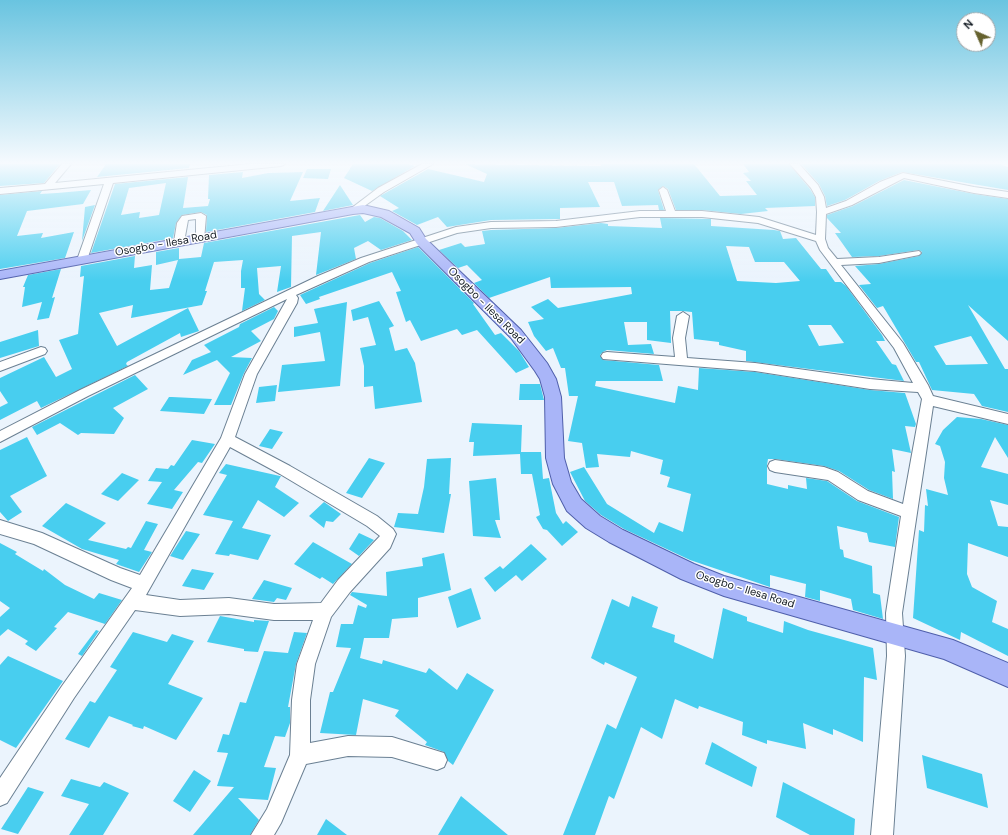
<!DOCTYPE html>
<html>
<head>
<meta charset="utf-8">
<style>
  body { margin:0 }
  #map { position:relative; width:1008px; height:835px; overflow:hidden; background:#ebf4fd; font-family:"DM Sans",sans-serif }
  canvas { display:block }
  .north { position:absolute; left:956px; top:12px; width:40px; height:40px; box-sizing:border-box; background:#fff; border:1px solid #a1a4a7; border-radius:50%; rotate:315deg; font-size:11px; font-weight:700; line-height:16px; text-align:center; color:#131b23 }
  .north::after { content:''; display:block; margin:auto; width:14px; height:18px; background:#66622f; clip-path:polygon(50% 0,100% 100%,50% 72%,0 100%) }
</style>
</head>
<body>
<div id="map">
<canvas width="1008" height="835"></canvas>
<div class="north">N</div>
</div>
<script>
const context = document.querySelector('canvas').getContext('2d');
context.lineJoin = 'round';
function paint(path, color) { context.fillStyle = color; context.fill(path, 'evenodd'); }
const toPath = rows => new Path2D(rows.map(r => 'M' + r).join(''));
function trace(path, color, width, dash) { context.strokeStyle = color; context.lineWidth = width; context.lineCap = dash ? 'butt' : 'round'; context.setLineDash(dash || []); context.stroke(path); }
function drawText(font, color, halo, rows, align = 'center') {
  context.font = font + ' "DM Sans",sans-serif'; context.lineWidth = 3; context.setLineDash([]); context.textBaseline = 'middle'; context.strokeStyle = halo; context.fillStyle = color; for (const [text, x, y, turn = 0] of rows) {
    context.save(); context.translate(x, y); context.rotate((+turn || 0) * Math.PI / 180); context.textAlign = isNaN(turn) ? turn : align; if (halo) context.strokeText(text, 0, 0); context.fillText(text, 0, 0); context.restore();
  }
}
paint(toPath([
  [0,164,60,164,44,183,0,186],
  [106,164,190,164,189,168,97,177],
  [353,164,409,164,415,166,372,191,344,178],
  [465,164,601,166,601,164,694,164,720,196,757,195,746,181,751,181,743,173,749,172,743,164,789,164,810,189,815,197,815,206,765,208,768,211,741,214,702,210,676,210,668,189,663,186,658,190,664,210,659,210,658,205,622,206,614,182,588,182,600,207,560,208,560,219,491,220,447,227,438,217,417,225,392,211,399,208,380,196,428,169,484,182,487,174],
  [801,164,1001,164,1008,167,1008,190,902,172,879,181,845,200,827,206,825,196,819,184],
  [307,169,331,169,328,179,303,178],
  [243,172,242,178,268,173,303,172,290,201,320,198,315,212,206,232,207,215,201,212,182,215,176,223,173,238,91,253,115,184,188,177,183,208,208,206,210,199,208,199,209,175],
  [166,183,159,215,139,218,140,212,121,215,129,188],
  [904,180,974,194,1008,199,1008,341,968,305,1005,369,1008,369,1008,412,982,406,974,394,932,390,919,362,916,362,883,306,877,308,859,285,871,284,855,266,879,264,919,256,922,252,919,250,879,256,852,257,835,233,841,233,827,218,827,215,853,206],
  [971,336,988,364,946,365,934,346],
  [340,185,353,205,323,211],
  [91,190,83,204,27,211,17,236,43,233,41,238,74,232,65,258,0,269,0,195,42,191,40,194,57,193],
  [95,205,82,241,85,207],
  [360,215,365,222,374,217,380,218,403,231,412,240,381,250,368,241,354,248,356,259,316,275,321,232,292,236,291,287,277,292,281,266,257,268,259,294,265,300,242,311,245,288,241,288,241,271,243,260,214,262,205,291,207,291,202,305,131,318,133,305,99,313,117,346,188,308,199,331,181,337,180,333,127,362,126,364,128,366,41,408,37,401,0,420,0,407,8,403,0,391,0,378,44,357,56,377,72,369,59,340,78,334,84,276,80,277,81,266,135,256,134,268,152,265,150,290,169,288,178,260,156,265,156,252,179,248,179,259,201,257,204,243],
  [660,218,711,219,711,226,774,230,780,231,783,239,796,238,821,269,826,269,835,282,841,282,846,286,882,335,885,341,876,341,892,364,896,365,904,381,746,361,746,351,719,345,719,342,694,339,692,312,682,311,670,311,671,343,647,340,647,322,624,322,628,345,651,344,654,354,607,350,603,352,600,355,603,360,659,365,663,381,596,381,595,386,675,403,678,386,698,390,699,368,755,372,870,390,905,393,916,424,915,427,905,426,911,453,892,449,895,472,892,471,893,499,869,490,839,471,824,466,775,459,768,459,767,465,767,484,788,489,788,485,807,489,806,478,827,481,857,501,899,517,895,547,869,542,867,533,837,526,840,549,843,550,844,557,872,566,873,593,880,595,883,619,853,610,851,599,820,590,820,601,805,597,806,584,770,575,770,587,690,560,624,529,601,515,585,501,570,472,584,467,607,504,654,533,659,522,683,532,691,494,667,487,670,477,660,474,663,460,631,451,630,457,597,454,599,467,586,468,582,443,568,441,578,396,569,396,565,368,561,368,553,348,546,351,534,336,528,322,544,319,531,307,548,299,558,308,632,294,631,287,551,288,550,277,489,298,474,283,482,280,467,265,458,268,439,250,461,243,465,247,485,244,482,231,491,230,556,228,601,223,608,224,608,226,662,228],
  [726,246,749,247,755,262,784,262,800,281,776,283,737,281],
  [808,325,831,325,844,343,819,346],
  [418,247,474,303,473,304,495,335,501,333,519,351,529,367,516,373,477,330,462,335,457,329,421,341,410,320,406,322,396,292,401,291,392,272,319,297,320,299,306,304,300,295,370,263],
  [61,269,52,298,55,297,49,318,37,320,42,302,22,307,25,287,23,287,28,275],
  [379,301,394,326,389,328,395,351,407,348,415,363,422,402,375,409,373,386,364,387,364,366,360,348,376,345,368,317,353,321,351,310],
  [347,302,340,386,278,392,282,365,325,361,320,332,294,337,294,327,318,323,314,309],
  [274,307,278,311,274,319,251,331,261,341,231,357,252,358,244,373,231,405,214,405,230,373,217,360,183,375,192,360,211,352,204,345,239,327,240,324],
  [38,330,39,346,0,358,0,342],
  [135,375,148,389,113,408,124,418,114,434,81,433,78,435,60,423,37,435,32,427],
  [520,384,540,384,544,400,519,400],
  [277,385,275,401,256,403,259,387],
  [169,397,172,397,212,399,204,414,160,411],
  [957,417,981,419,1008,425,1008,458,995,437,981,467,1008,474,1008,505,990,500,998,526,1008,527,1008,557,968,543,967,574,972,587,997,601,992,622,1008,629,1008,656,961,632,960,640,913,618,919,530,924,532,925,505,928,506,926,489,948,495,944,478,945,462,940,446,935,444,943,430],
  [472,423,522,425,521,452,541,452,543,479,549,478,556,513,563,524,566,521,578,532,562,546,547,530,543,529,536,517,540,515,532,474,521,474,520,454,473,456,474,442,469,442],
  [270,429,283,432,272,449,259,446],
  [27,437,47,476,10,496,22,512,8,521,0,512,0,450],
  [192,440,215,444,202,463,198,462,174,490,183,492,172,509,147,504,162,482,148,481,156,468,168,469,171,465,174,466],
  [369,458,385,463,362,498,346,493],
  [451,458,449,494,451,494,444,533,394,527,398,513,418,514,424,487,427,459],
  [226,464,280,476,281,476,275,487,299,503,284,517,258,500,242,528,271,535,258,560,230,554,229,556,215,554,233,521,203,515,227,475,219,473],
  [122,473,139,480,118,501,101,494],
  [496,478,500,520,495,520,501,538,473,536,469,481],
  [324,502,341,514,333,522,326,521,324,528,309,516],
  [66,503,106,523,88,540,126,549,128,547,131,548,146,521,158,524,144,550,152,552,139,572,116,564,119,560,82,549,42,526],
  [186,531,200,534,183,560,170,556],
  [359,533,374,540,359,556,349,549],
  [313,542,352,564,333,584,322,577,320,579,294,564],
  [0,543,17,552,15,554,43,571,44,569,65,585,94,599,99,593,122,600,105,624,68,612,54,627,57,628,36,651,25,644,28,641,8,629,0,636,0,617,10,608,0,601],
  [531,544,547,559,522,581,516,575,495,592,484,578,500,566,503,569],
  [444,553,451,590,418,598,418,617,392,619,389,638,364,638,360,658,382,664,383,660,426,673,429,668,457,690,467,673,494,690,453,765,448,761,444,752,425,745,427,742,395,716,399,710,363,699,356,735,320,733,330,692,333,692,351,648,336,647,341,624,353,624,358,605,366,608,367,605,350,595,352,592,387,596,386,572,423,566,422,558],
  [192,569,214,573,204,590,182,586],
  [264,580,292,588,286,600,277,598,274,602,252,599],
  [471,588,481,619,457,628,448,597],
  [632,596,658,607,652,627,675,635,674,642,713,659,723,608,747,617,747,621,783,633,784,621,808,630,873,648,877,680,864,677,863,742,833,729,833,735,803,723,806,749,767,740,767,744,742,735,743,722,699,706,698,709,675,699,662,739,641,727,614,799,609,796,595,835,563,835,607,724,616,729,637,677,605,662,604,665,591,658,612,599,629,607],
  [220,616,254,622,254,620,269,621,258,652,244,651,244,649,207,642],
  [96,630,99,631,82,656,78,654],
  [133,632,167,642,172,634,194,641,168,684,203,698,176,740,144,726,143,729,132,726,133,725,109,716,89,748,65,739,90,701,95,703,117,670,110,667],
  [294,632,307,633,296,664,288,707,290,707,290,723,285,737,275,736,264,767,276,768,268,800,238,798,259,820,250,835,193,835,234,787,217,786,228,753,217,752,223,734,229,735,240,702,246,703,264,651,288,653],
  [8,656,63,681,16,748,0,740,0,665],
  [712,742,757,767,752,787,705,764],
  [922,755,982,774,988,808,927,788],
  [194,770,211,781,190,812,173,801],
  [71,779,100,787,104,782,129,793,103,835,69,835,89,804,61,796],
  [783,782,855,819,854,835,810,835,776,817],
  [28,787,44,792,18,834,1,829],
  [461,796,508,835,438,835],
  [326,819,347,835,317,835]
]), '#48ceef');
const minor = toPath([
  [62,164,71,164,55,183,250,164,285,164,281,166,113,183,87,260,82,263,77,260,104,184,0,194,0,188,45,184,62,164],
  [422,164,433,164,384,192,356,212,350,212,349,210,378,188,422,164],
  [790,164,799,164,818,185,824,197,826,208,846,201,880,182,903,173,974,187,1008,192,1008,198,974,193,904,178,852,205,826,214,825,239,828,248,837,259,879,257,919,251,921,253,919,255,879,263,841,265,903,343,928,385,933,396,1008,414,1008,424,933,406,902,613,905,656,893,835,871,835,887,656,886,613,901,516,858,500,828,480,775,472,770,470,768,466,770,462,775,460,824,467,838,472,868,491,903,504,922,399,918,392,870,389,755,371,603,359,601,356,603,353,607,352,675,357,673,338,677,316,683,312,689,316,685,338,687,358,755,363,870,379,913,383,894,348,820,250,816,241,758,223,702,217,640,217,556,227,491,228,457,233,369,262,296,295,298,298,297,303,257,374,235,437,290,466,377,516,393,529,396,534,390,548,350,592,331,617,315,664,310,700,310,743,348,736,392,737,444,753,447,760,444,767,437,770,392,757,348,756,306,764,281,823,274,835,251,835,267,809,290,755,292,700,297,664,313,620,274,620,229,614,180,616,135,610,74,698,7,803,0,806,0,778,62,686,132,588,111,580,34,544,0,534,0,520,42,533,120,568,140,575,221,438,245,374,287,299,88,396,0,442,0,431,80,390,318,276,361,258,456,227,491,222,556,221,640,211,666,211,659,190,663,187,667,190,675,211,702,211,759,217,816,235,817,212,816,197,811,188,790,164],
  [230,447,280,474,367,526,380,536,338,580,321,603,274,604,229,598,180,600,146,595,230,447],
  [201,213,206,216,204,240,201,241,196,238,196,219,188,220,184,242,182,244,176,244,174,242,177,223,182,216,201,213],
  [41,347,45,348,47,351,45,354,0,371,0,362,41,347]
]);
const major = toPath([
  [363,205,389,211,419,228,426,239,521,330,547,363,556,379,561,397,564,458,571,482,581,499,600,516,623,530,694,564,724,576,953,640,1008,663,1008,687,944,659,724,596,681,579,609,542,586,528,567,511,553,484,546,458,545,397,540,379,535,371,511,338,417,244,410,233,381,217,363,213,353,214,0,279,0,271,363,205]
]);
trace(minor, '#6b8093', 2);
trace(major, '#4f5fab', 2);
paint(minor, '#fff');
paint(major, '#a9b5f8');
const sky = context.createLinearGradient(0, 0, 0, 281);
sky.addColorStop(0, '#69c4e0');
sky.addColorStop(0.58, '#f6fafe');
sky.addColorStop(1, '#f6fafe00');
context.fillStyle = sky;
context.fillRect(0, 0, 1008, 281);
drawText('11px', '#131b23', '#fff', [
  ["Osogbo - Ilesa Road",166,244,-10],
  ["Osogbo - Ilesa Road",486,306,45],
  ["Osogbo - Ilesa Road",745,590,17]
]);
</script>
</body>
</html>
